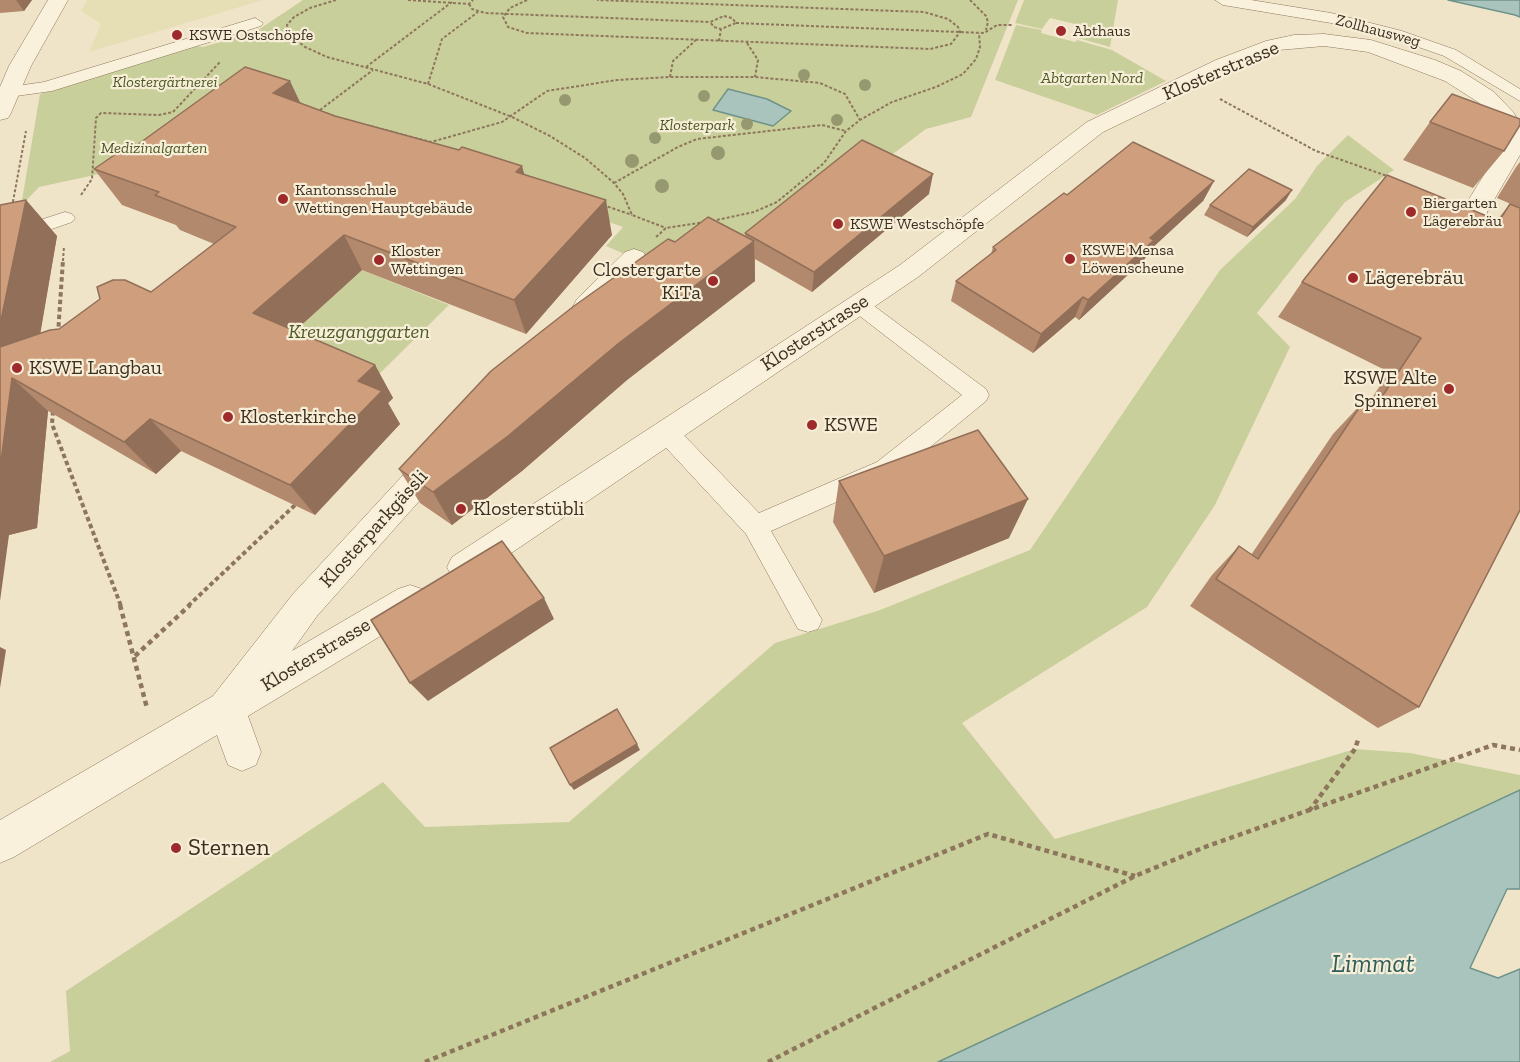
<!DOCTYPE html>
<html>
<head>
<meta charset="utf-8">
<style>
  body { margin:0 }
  canvas { display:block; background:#f0e4c8 }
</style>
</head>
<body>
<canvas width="1520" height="1062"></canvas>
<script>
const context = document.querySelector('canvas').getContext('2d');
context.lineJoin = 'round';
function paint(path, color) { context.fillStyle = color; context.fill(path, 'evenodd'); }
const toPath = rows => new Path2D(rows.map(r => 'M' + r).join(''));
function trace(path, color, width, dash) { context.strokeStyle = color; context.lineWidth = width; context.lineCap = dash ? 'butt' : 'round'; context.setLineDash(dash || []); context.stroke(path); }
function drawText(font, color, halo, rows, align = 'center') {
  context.font = font + ' "Zilla Slab",serif'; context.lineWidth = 4.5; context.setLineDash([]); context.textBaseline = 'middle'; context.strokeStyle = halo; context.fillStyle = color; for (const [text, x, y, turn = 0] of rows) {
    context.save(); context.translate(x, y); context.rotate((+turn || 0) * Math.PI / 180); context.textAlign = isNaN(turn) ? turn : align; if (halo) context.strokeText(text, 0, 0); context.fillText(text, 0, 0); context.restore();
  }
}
paint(toPath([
  [87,0,263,0,89,52,101,24,81,11]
]), '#e6deb5');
paint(toPath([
  [303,0,1018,0,971,117,926,129,877,166,724,262,634,258,606,246,623,227,312,119,104,173,39,187,21,206,40,94,196,46,203,47,255,32],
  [1024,0,1118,0,1110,47,1078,38,1084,26,1050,18,1042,29,1015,23],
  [1016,25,1042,30,1041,33,1075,42,1077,40,1112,50,1166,81,1097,115,995,80],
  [1348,135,1394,170,1345,202,1257,313,1290,347,1215,505,1147,607,962,723,1055,839,1355,749,1410,753,1520,775,1520,790,938,1062,50,1062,70,1051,66,991,383,782,425,827,569,822,775,643,880,610,1030,550,1220,270,1295,199,1317,166],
  [362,270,449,305,367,386,277,347]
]), '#c9cf9b');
const water = toPath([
  [1448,0,1520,0,1520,17,1515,15,1448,0],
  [728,89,767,99,791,111,773,126,713,110,728,89],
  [1520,790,1520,889,1507,889,1470,968,1498,978,1520,969,1520,1062,938,1062,1520,790]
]);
paint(water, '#a9c4bc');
trace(water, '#6f938a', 1.5);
const lane = toPath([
  [1215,0,1251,0,1331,13,1402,31,1456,50,1520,89,1520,101,1444,56,1390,37,1331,23,1223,5,1215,0],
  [255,18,263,23,261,26,52,91,9,97,3,96,0,92,3,88,44,82,255,18],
  [65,212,72,214,75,218,72,222,0,247,0,233,65,212],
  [859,298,866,300,986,389,989,395,986,401,895,476,771,531,822,620,818,629,808,632,798,629,746,534,657,438,653,431,657,424,665,422,673,424,759,513,877,462,962,395,852,310,848,305,852,300,859,298]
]);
const street = toPath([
  [48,0,68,0,31,66,11,113,8,118,0,120,0,87,9,66,48,0],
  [1324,34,1371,40,1435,60,1461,71,1494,92,1514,113,1520,125,1520,155,1487,212,1488,215,1520,232,1520,252,1511,249,1468,226,1461,212,1500,149,1502,140,1495,120,1478,102,1445,81,1368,52,1324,46,1279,50,1232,70,1103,132,918,277,476,577,464,582,452,577,447,567,452,557,900,265,1087,122,1216,60,1266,41,1294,35,1324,34],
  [634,249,643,252,647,258,643,264,597,313,587,316,577,313,573,306,577,299,625,252,634,249],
  [442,442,453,445,458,454,453,463,317,616,292,651,398,589,410,585,422,589,427,600,422,611,248,716,261,752,256,765,242,771,228,765,217,735,14,857,0,863,0,820,213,696,293,594,431,445,442,442]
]);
trace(lane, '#8d765c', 1);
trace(street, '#8d765c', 1);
trace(toPath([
  [336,0,310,8,294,17,287,25,289,34,305,47,327,57,428,84,512,117,550,136,585,158,614,183,623,194,632,215,666,228],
  [408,0,469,4,473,0],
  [527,0,510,8,503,17,508,27,527,33,930,49,951,44,960,32,958,27,948,19,924,12,597,0],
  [970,0,986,16,988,22,986,30],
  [469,4,472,9,485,13,710,22],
  [724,16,732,18,736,23,721,29,714,27,710,22,724,16],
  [736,23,984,33,997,25,1012,25],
  [719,41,721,29],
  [747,43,758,60,755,77],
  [366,67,452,2],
  [670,77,673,61,696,40],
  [428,84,442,39,478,12],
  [1220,99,1316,151,1390,177],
  [316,113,373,70],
  [366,125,431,142,502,122,547,91,617,80,670,77,755,77,820,83,845,94,860,120],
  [614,183,678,147,697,139,822,125,846,131],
  [81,195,92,179,96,118,101,113,159,115,173,112,220,62],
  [603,205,632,215],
  [12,207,26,131],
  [712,221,754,212,777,202,824,163,846,131,860,120,892,102,936,87,963,74,976,59,980,47,979,33],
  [656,237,666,228,705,222],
  [63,261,64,246]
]), '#8d765c', 2, [3, 2]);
trace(toPath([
  [58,334,63,260],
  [53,411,52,424,121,606],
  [188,606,295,505]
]), '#8d765c', 4, [4.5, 3]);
trace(toPath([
  [120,605,147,708],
  [135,656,190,605],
  [1309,811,1355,749,1358,740],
  [425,1062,988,834,1135,876],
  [768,1062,1135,876,1205,847,1493,745,1520,750]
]), '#8d765c', 4.5, [5, 4]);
paint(lane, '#faf1dc');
paint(street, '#faf1dc');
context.fillStyle = '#96986f';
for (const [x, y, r] of [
  [804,75,6],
  [865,85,6],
  [704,96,6],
  [565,100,6],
  [837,120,6],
  [747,124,6],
  [655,138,6],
  [718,153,7],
  [632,161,7],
  [662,186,7]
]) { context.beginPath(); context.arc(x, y, r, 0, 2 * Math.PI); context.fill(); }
paint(toPath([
  [0,0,32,0,24,11,0,13],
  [301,104,335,116,525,174,612,235,526,334,362,270,295,331,375,365,393,398,388,403,400,424,315,515,181,451,156,474,48,411,37,528,9,535,0,205,26,200,57,236,40,333,59,329,151,292,214,244,180,230,176,225,122,205,94,169],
  [1430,122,1504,151,1473,188,1403,160],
  [1520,162,1520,208,1497,198,1516,167],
  [1214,181,1203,201,1150,250,1144,260,1079,320,1075,317,1033,353,951,301,956,281,991,254,993,247],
  [929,194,812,292,755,259,755,281,627,380,522,471,452,525,420,503,399,469,675,242,745,236,745,233],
  [1286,200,1247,237,1204,215,1210,205],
  [1510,204,1419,707,1378,728,1190,606,1212,575,1239,546,1251,555,1333,434,1363,402,1368,404,1389,372,1278,317,1302,282,1497,220],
  [839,481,1009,538,874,593,833,522]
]), '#b2896c');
paint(toPath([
  [16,0,32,0,24,11],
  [290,81,307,117,273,93],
  [522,166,532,202,516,172],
  [933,174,929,194,812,292,814,272],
  [1214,181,1203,201,1150,250,1144,260,1079,320,1088,300,1150,238],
  [1292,190,1286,200,1247,237,1253,227],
  [26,200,57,236,32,382,0,353,0,325],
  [606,200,612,235,526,334,514,300],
  [344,235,362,270,277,347,253,313],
  [754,241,755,281,627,380,522,471,452,525,433,492,619,343],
  [1083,297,1075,317,1033,353,1041,334],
  [375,365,393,398,388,403,400,424,315,515,290,485,358,381],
  [12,378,48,411,37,528,9,535,0,601,0,469],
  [150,419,181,451,156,474,124,442],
  [1028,499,1009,538,874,593,884,556],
  [544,598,554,619,428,701,410,683],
  [0,647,6,650,0,688],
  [637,744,640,750,574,790,570,785]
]), '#916f58');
const building = toPath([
  [245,67,290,81,273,93,335,116,459,150,462,147,522,166,516,172,606,200,514,300,344,235,253,313,375,365,358,381,382,391,290,485,150,419,124,442,12,378,0,469,0,347,50,330,59,329,100,299,97,287,113,280,125,280,151,292,236,227,155,195,159,192,94,169,132,143,137,145,245,67],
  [1452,94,1520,119,1520,125,1504,151,1430,122,1452,94],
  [862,140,933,174,814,272,745,233,862,140],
  [1133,142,1214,181,1150,238,1154,240,1088,300,1083,297,1041,334,956,281,996,250,993,247,1064,193,1067,195,1133,142],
  [1249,169,1292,190,1253,227,1210,205,1249,169],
  [1387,175,1499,221,1510,204,1520,208,1520,510,1419,707,1216,579,1239,546,1258,559,1363,402,1375,407,1421,338,1302,282,1387,175],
  [26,200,0,325,0,205,26,200],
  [708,217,754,241,619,343,508,436,433,492,399,469,491,371,574,306,668,239,675,242,708,217],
  [978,430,1028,499,884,556,839,481,978,430],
  [502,541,544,598,410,683,371,620,502,541],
  [617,709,637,744,570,785,550,748,617,709]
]);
paint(building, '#cf9f7d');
trace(building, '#916f58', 1.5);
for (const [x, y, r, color] of [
  [1061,31,6,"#9e2a2b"],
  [177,35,6,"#9e2a2b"],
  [283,199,6,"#9e2a2b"],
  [1411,212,6,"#9e2a2b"],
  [838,224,6,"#9e2a2b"],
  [1070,259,6,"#9e2a2b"],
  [379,260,6,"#9e2a2b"],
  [1353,278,6,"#9e2a2b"],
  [713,281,6,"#9e2a2b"],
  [17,368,6,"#9e2a2b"],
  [1449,389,6,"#9e2a2b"],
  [228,417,6,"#9e2a2b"],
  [812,425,6,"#9e2a2b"],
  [461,509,6,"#9e2a2b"],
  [176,848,6,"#9e2a2b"]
]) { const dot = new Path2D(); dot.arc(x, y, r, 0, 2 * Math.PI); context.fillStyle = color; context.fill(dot); trace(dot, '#f7eed8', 2); }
drawText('16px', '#3d2e20', '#f7eed8', [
  ["Abthaus",1073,31],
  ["KSWE Ostschöpfe",189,35],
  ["Kantonsschule",295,190],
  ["Wettingen Hauptgebäude",295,208],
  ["Biergarten",1423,203],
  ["Lägerebräu",1423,221],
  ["KSWE Westschöpfe",850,224],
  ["KSWE Mensa",1082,250],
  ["Löwenscheune",1082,268],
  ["Kloster",391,251],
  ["Wettingen",391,269]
], 'left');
drawText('16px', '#3d2e20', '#f7eed8', [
  ["Zollhausweg",1378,31,15]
]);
drawText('italic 16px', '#4d5a26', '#f7eed8', [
  ["Abtgarten Nord",1092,78],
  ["Klostergärtnerei",165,82],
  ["Klosterpark",697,125],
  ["Medizinalgarten",154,148]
]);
drawText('20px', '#3d2e20', '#f7eed8', [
  ["Klosterstrasse",1221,71,-23],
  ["Klosterstrasse",815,333,-33],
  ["Klosterparkgässli",374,529,-48],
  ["Klosterstrasse",316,655,-31]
]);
drawText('20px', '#3d2e20', '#f7eed8', [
  ["Clostergarte",701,270,"right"],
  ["KiTa",701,293,"right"],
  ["Lägerebräu",1365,278],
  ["KSWE Langbau",29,368],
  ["KSWE Alte",1437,378,"right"],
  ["Spinnerei",1437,401,"right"],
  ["Klosterkirche",240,417],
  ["KSWE",824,425],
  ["Klosterstübli",473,509]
], 'left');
drawText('italic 20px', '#4d5a26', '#f7eed8', [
  ["Kreuzganggarten",359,332]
]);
drawText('24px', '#3d2e20', '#f7eed8', [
  ["Sternen",188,848]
], 'left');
drawText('italic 26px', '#2f5d5a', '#f7eed8', [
  ["Limmat",1373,965]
]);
</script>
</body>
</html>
